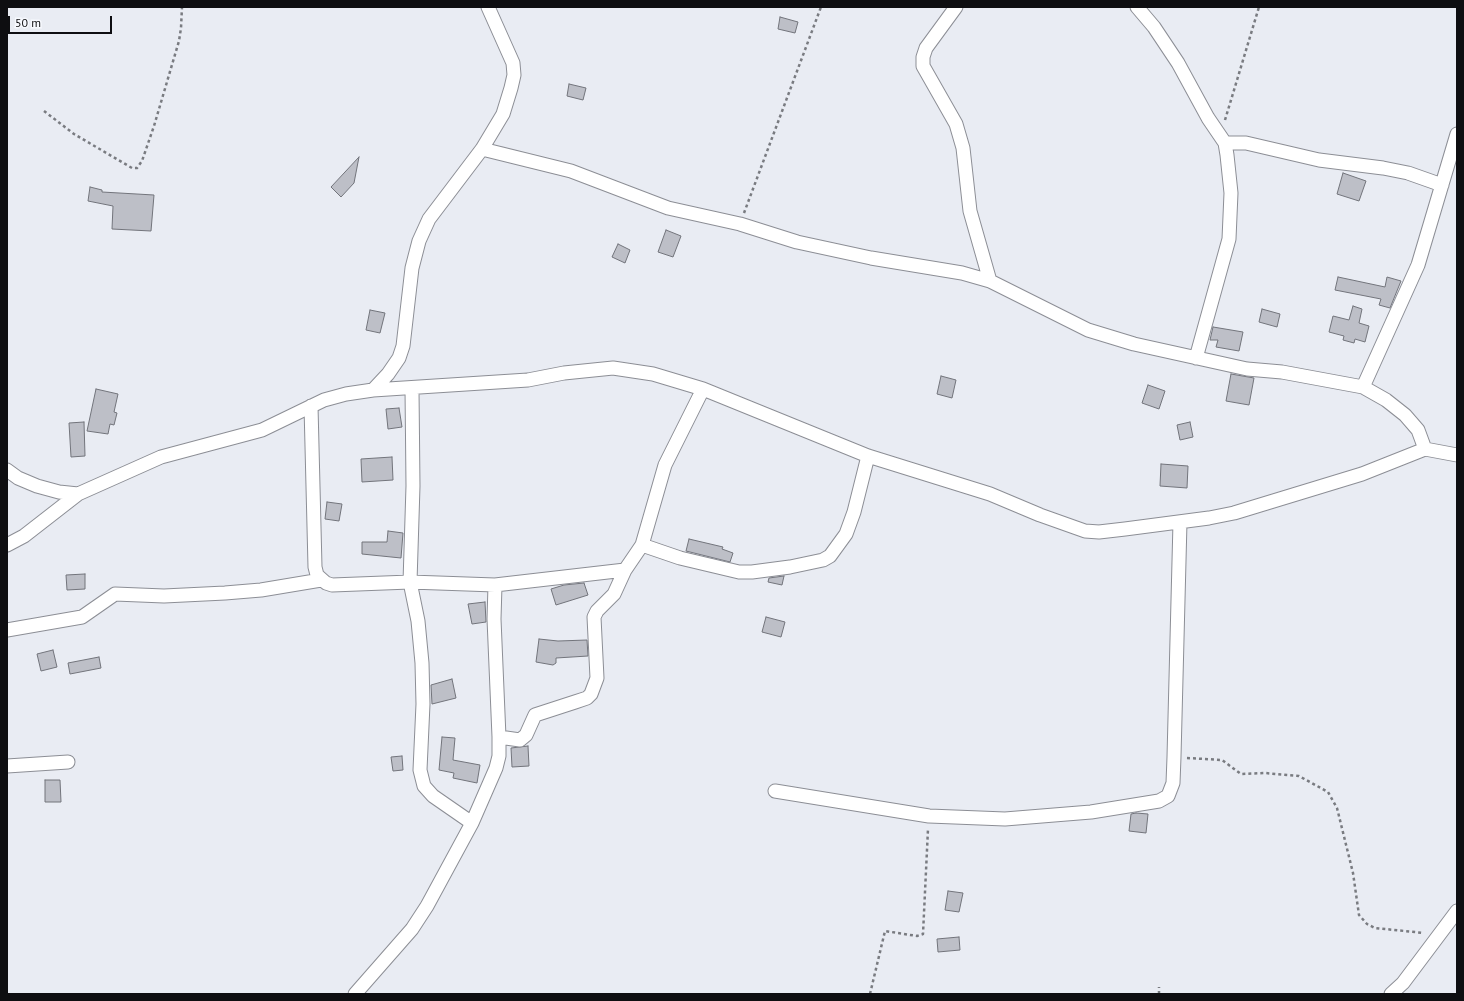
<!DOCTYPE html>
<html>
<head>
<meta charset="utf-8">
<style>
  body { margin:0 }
  #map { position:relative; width:1464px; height:1001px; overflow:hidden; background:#e9ecf3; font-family:"PT Sans",sans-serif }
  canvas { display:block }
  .frame { position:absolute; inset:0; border:8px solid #0e0e11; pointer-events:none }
  .scale { position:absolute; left:8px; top:16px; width:104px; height:18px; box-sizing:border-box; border:2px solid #0e0e11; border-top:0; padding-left:5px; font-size:12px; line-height:14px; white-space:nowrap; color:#0e0e11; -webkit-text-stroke:3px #f7f9fe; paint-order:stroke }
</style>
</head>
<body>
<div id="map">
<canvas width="1464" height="1001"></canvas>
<div class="frame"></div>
<div class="scale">50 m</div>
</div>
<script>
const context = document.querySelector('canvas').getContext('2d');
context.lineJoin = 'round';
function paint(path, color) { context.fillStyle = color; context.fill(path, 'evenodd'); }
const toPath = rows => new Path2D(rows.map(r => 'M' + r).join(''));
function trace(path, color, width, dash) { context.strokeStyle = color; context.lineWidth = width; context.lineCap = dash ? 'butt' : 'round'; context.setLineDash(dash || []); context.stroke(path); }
const building = toPath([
  [780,17,798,22,795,33,778,29,780,17],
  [569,84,586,88,583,100,567,96,569,84],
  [359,157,354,183,341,197,331,187,359,157],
  [1343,173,1366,181,1359,201,1337,194,1343,173],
  [90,187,102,190,102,192,154,195,151,231,112,229,113,206,88,201,90,187],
  [666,230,681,236,673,257,658,252,666,230],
  [618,244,630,250,625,263,612,257,618,244],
  [1338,277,1385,287,1387,277,1401,281,1390,308,1379,305,1381,299,1335,290,1338,277],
  [1353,306,1362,309,1359,323,1369,326,1365,342,1355,339,1354,343,1343,340,1344,336,1329,332,1333,316,1349,320,1353,306],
  [1262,309,1280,314,1277,327,1259,322,1262,309],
  [370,310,385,313,380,333,366,330,370,310],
  [1213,327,1243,332,1239,351,1216,347,1218,340,1210,340,1213,327],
  [1231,374,1254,378,1249,405,1226,401,1231,374],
  [941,376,956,380,952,398,937,394,941,376],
  [1148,385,1165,391,1159,409,1142,403,1148,385],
  [96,389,118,394,114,412,117,413,114,425,110,424,108,434,87,431,96,389],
  [399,408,402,427,388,429,386,409,399,408],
  [84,422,85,456,71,457,69,423,84,422],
  [1190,422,1193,437,1180,440,1177,425,1190,422],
  [392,457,393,480,362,482,361,459,392,457],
  [1161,464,1188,466,1187,488,1160,486,1161,464],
  [327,502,342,504,339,521,325,519,327,502],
  [388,531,403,533,401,558,362,554,362,542,387,542,388,531],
  [689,539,723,547,722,549,733,553,730,562,686,551,689,539],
  [85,574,85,589,67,590,66,575,85,574],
  [784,576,782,585,768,582,769,578,784,576],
  [584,583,588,595,556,605,551,589,564,585,584,583],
  [485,602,486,622,472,624,468,604,485,602],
  [766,617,785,622,781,637,762,632,766,617],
  [539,639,558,641,587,640,588,656,556,658,556,663,553,665,536,662,539,639],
  [53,650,57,667,41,671,37,654,53,650],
  [99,657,101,668,70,674,68,663,99,657],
  [452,679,456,698,432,704,431,685,452,679],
  [442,737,455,738,453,760,480,765,477,783,453,778,454,773,439,770,442,737],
  [528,746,529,766,512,767,511,748,528,746],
  [402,756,403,770,393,771,391,757,402,756],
  [45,780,60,780,61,802,45,802,45,780],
  [1136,813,1148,814,1146,833,1129,831,1131,814,1136,813],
  [948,891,963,893,959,912,945,910,948,891],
  [959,937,960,950,938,952,937,939,959,937]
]);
paint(building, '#bdbfc7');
trace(building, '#72747b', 1);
const minor = toPath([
  [956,7,926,48,923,57,923,66,956,124,963,148,970,211,990,281],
  [1137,7,1154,27,1178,63,1208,118,1225,143,1227,155,1231,193,1229,239,1196,358],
  [1225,143,1246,143,1319,160,1383,168,1408,173,1442,185],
  [482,149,571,171,668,208,740,224,797,242,871,258,962,273,990,281,1088,330,1134,344,1247,369,1282,372,1363,387,1386,400,1405,415,1418,430,1425,449],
  [1363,387,1418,265,1457,134],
  [412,389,413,486,410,582,418,621,422,663,423,704,420,770,424,786,433,796,472,823],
  [373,390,388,374,399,358,403,346,412,268,419,241,429,219,482,149,503,114,511,88,514,75,513,63,488,7],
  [311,406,315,567,317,575,326,583,332,585,410,582,495,585,625,570],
  [7,470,18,478,37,486,59,492,78,494,161,457,262,430,324,400,346,394,373,390,528,380,564,373,613,368,653,374,703,389,868,456,990,494,1040,515,1085,531,1099,532,1125,529,1209,518,1234,513,1362,474,1425,449,1457,455],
  [7,545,24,536,78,494],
  [642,545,680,558,739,572,752,572,790,567,823,560,830,556,846,534,854,512,868,456],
  [7,630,82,617,115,594,164,596,225,593,261,590,321,580],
  [499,737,520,740,526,735,535,715,575,702,587,698,591,694,597,678,594,617,597,611,614,594,625,570,642,545,665,465,703,389],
  [7,766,68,762],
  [775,791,929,816,1005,819,1091,812,1159,801,1168,796,1173,783,1174,757,1180,522],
  [355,994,412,929,427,906,472,823,496,768,499,756,499,737,494,619,495,585],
  [1391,994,1403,983,1457,911]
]);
trace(minor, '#8c8e95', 15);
trace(toPath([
  [44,111,74,134,132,168,137,168,142,161,154,126,179,41,181,28,182,7],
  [1225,120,1259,7],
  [744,213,821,7],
  [1187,758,1222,760,1241,774,1265,773,1299,776,1328,792,1337,808,1353,873,1359,915,1367,924,1375,928,1424,933],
  [870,994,885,931,917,936,923,934,928,829],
  [1159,994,1159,987]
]), '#797b80', 2.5, [3, 3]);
trace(minor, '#fff', 13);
</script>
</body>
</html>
